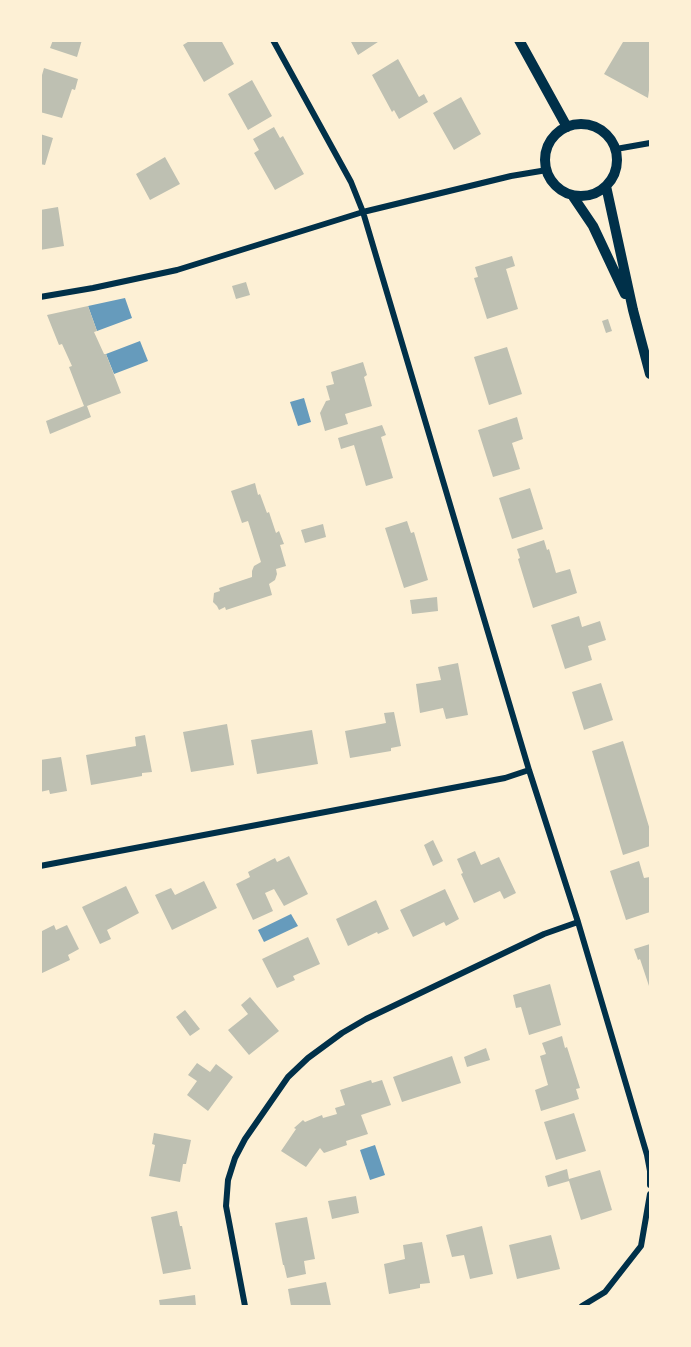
<!DOCTYPE html>
<html>
<head>
<meta charset="utf-8">
<style>
  body { margin:0 }
  #map { position:relative; width:691px; height:1347px; overflow:hidden; background:#fdf0d5; font-family:"Varela Round",sans-serif }
  canvas { display:block }
  .frame { position:absolute; inset:0; border:42px solid #fdf0d5; pointer-events:none }
</style>
</head>
<body>
<div id="map">
<canvas width="691" height="1347"></canvas>
<div class="frame"></div>
</div>
<script>
const context = document.querySelector('canvas').getContext('2d');
context.lineJoin = 'round';
function paint(path, color) { context.fillStyle = color; context.fill(path, 'evenodd'); }
const toPath = rows => new Path2D(rows.map(r => 'M' + r).join(''));
function trace(path, color, width, dash) { context.strokeStyle = color; context.lineWidth = width; context.lineCap = dash ? 'butt' : 'round'; context.setLineDash(dash || []); context.stroke(path); }
paint(toPath([
  [125,298,132,318,97,331,88,306],
  [140,341,148,361,114,374,106,354],
  [304,398,311,422,298,426,290,402],
  [291,914,298,926,264,942,258,930],
  [375,1145,385,1175,370,1180,360,1150]
]), '#669bbc');
paint(toPath([
  [53,40,82,40,77,57,50,48],
  [191,40,221,40,234,64,204,82,183,45],
  [350,40,381,40,358,55],
  [622,40,650,40,650,83,648,98,604,74,623,42],
  [398,59,419,97,424,94,428,102,399,119,394,110,392,112,372,75],
  [44,68,78,79,75,90,72,89,62,118,40,112,40,82],
  [252,80,272,116,248,130,228,94],
  [461,97,481,134,454,150,433,113],
  [274,127,280,138,283,136,304,174,275,190,254,153,259,150,253,139],
  [40,134,53,138,45,165,40,164],
  [165,157,180,184,150,200,136,174],
  [58,207,64,246,40,250,40,210],
  [512,256,515,266,506,269,518,309,487,319,474,278,478,277,475,267],
  [246,282,250,295,236,299,232,286],
  [88,306,97,331,94,332,104,354,106,354,121,393,87,406,91,417,50,434,46,421,84,406,69,367,72,366,62,344,59,345,47,315],
  [608,319,612,331,606,333,602,321],
  [507,347,522,394,489,405,474,357],
  [363,362,367,375,364,377,372,406,345,414,348,424,325,431,320,413,326,401,330,400,326,386,334,384,331,372],
  [517,417,523,439,512,443,520,469,493,477,478,430],
  [382,425,386,435,381,437,393,478,366,486,354,445,341,449,338,438],
  [255,483,258,495,260,494,267,513,269,512,276,533,279,531,284,544,280,545,286,566,276,569,277,574,275,580,269,584,272,595,226,610,225,607,219,610,217,606,213,602,214,593,220,591,219,588,252,577,252,571,254,566,261,562,248,521,242,523,231,491],
  [530,488,543,529,512,539,499,498],
  [407,521,411,533,414,532,428,580,404,588,385,528],
  [323,524,326,537,305,543,301,530],
  [544,540,547,550,549,549,556,573,570,569,577,593,533,608,518,559,520,558,517,549],
  [437,597,438,611,412,614,410,600],
  [579,616,582,627,600,621,606,640,588,646,592,660,565,669,551,625],
  [458,663,468,715,446,719,443,708,420,713,416,684,441,680,438,667],
  [601,683,613,720,584,730,572,692],
  [394,712,401,746,391,748,391,751,350,758,345,731,386,723,384,713],
  [227,724,234,765,191,772,183,732],
  [312,730,318,764,257,774,251,740],
  [145,735,152,772,142,773,142,776,91,785,86,755,136,746,135,737],
  [623,741,650,830,650,846,623,855,592,751],
  [61,757,67,791,50,794,49,790,40,792,40,760],
  [433,840,443,861,433,866,424,845],
  [475,851,481,865,499,857,516,893,504,899,500,891,474,903,461,874,463,873,457,859],
  [289,856,308,894,284,906,274,889,265,893,273,911,253,920,236,884,250,877,248,872,275,858,277,862],
  [639,861,644,878,650,877,650,912,626,920,610,871],
  [204,881,217,908,172,930,155,895,171,888,175,895],
  [126,886,139,913,107,930,111,939,100,944,82,907],
  [445,889,459,919,446,926,444,922,413,937,400,910],
  [376,900,389,929,378,934,377,932,348,946,336,919],
  [54,925,56,930,67,925,79,949,68,955,70,960,40,974,40,932],
  [308,937,320,964,293,976,295,980,277,988,262,959],
  [650,944,650,989,640,959,638,960,634,949],
  [550,984,561,1025,529,1035,521,1007,516,1008,513,995],
  [250,997,279,1031,249,1055,228,1030,248,1014,241,1005],
  [185,1010,200,1029,190,1036,176,1017],
  [562,1036,565,1048,567,1047,580,1088,576,1089,579,1099,541,1111,535,1090,548,1085,540,1056,546,1054,542,1043],
  [486,1048,490,1060,467,1067,464,1057],
  [452,1056,461,1083,402,1102,393,1077],
  [197,1063,210,1072,216,1064,233,1077,208,1111,187,1095,197,1081,188,1075],
  [371,1080,372,1083,382,1080,391,1105,361,1115,368,1134,346,1141,347,1145,324,1153,320,1148,306,1167,281,1151,296,1129,294,1128,303,1120,305,1122,322,1115,323,1118,337,1114,335,1108,345,1105,340,1090],
  [574,1113,586,1151,556,1160,544,1122],
  [154,1133,191,1140,186,1164,183,1164,180,1182,149,1176,155,1145,152,1144],
  [567,1169,569,1179,600,1170,612,1210,581,1220,569,1181,548,1187,545,1176],
  [356,1196,359,1213,332,1219,328,1201],
  [177,1211,180,1226,182,1226,191,1269,163,1274,151,1217],
  [307,1217,315,1259,304,1261,306,1274,287,1278,284,1265,283,1265,275,1223],
  [482,1226,493,1274,470,1279,464,1255,452,1257,446,1235],
  [551,1235,560,1269,517,1279,509,1245],
  [422,1242,430,1283,420,1284,420,1288,389,1294,384,1264,405,1259,403,1245],
  [326,1282,331,1306,291,1306,288,1289],
  [195,1295,196,1306,160,1306,159,1300]
]), '#bec0b2');
trace(toPath([
  [273,40,351,182,363,212,529,770,578,922,647,1155,650,1171,650,1185],
  [616,149,650,143],
  [40,297,93,288,177,270,363,212,511,176,547,170],
  [40,866,505,778,529,770],
  [245,1306,226,1206,228,1180,235,1158,245,1139,288,1077,308,1058,342,1033,366,1019,544,934,578,922],
  [582,1306,605,1292,641,1246,650,1194]
]), '#003049', 6);
trace(toPath([
  [519,40,567,127],
  '545 160a36 36 0 1 1 72 0a36 36 0 1 1-72 0Z',
  [606,186,633,310,650,374],
  [572,195,593,226,625,294]
]), '#003049', 10);
</script>
</body>
</html>
